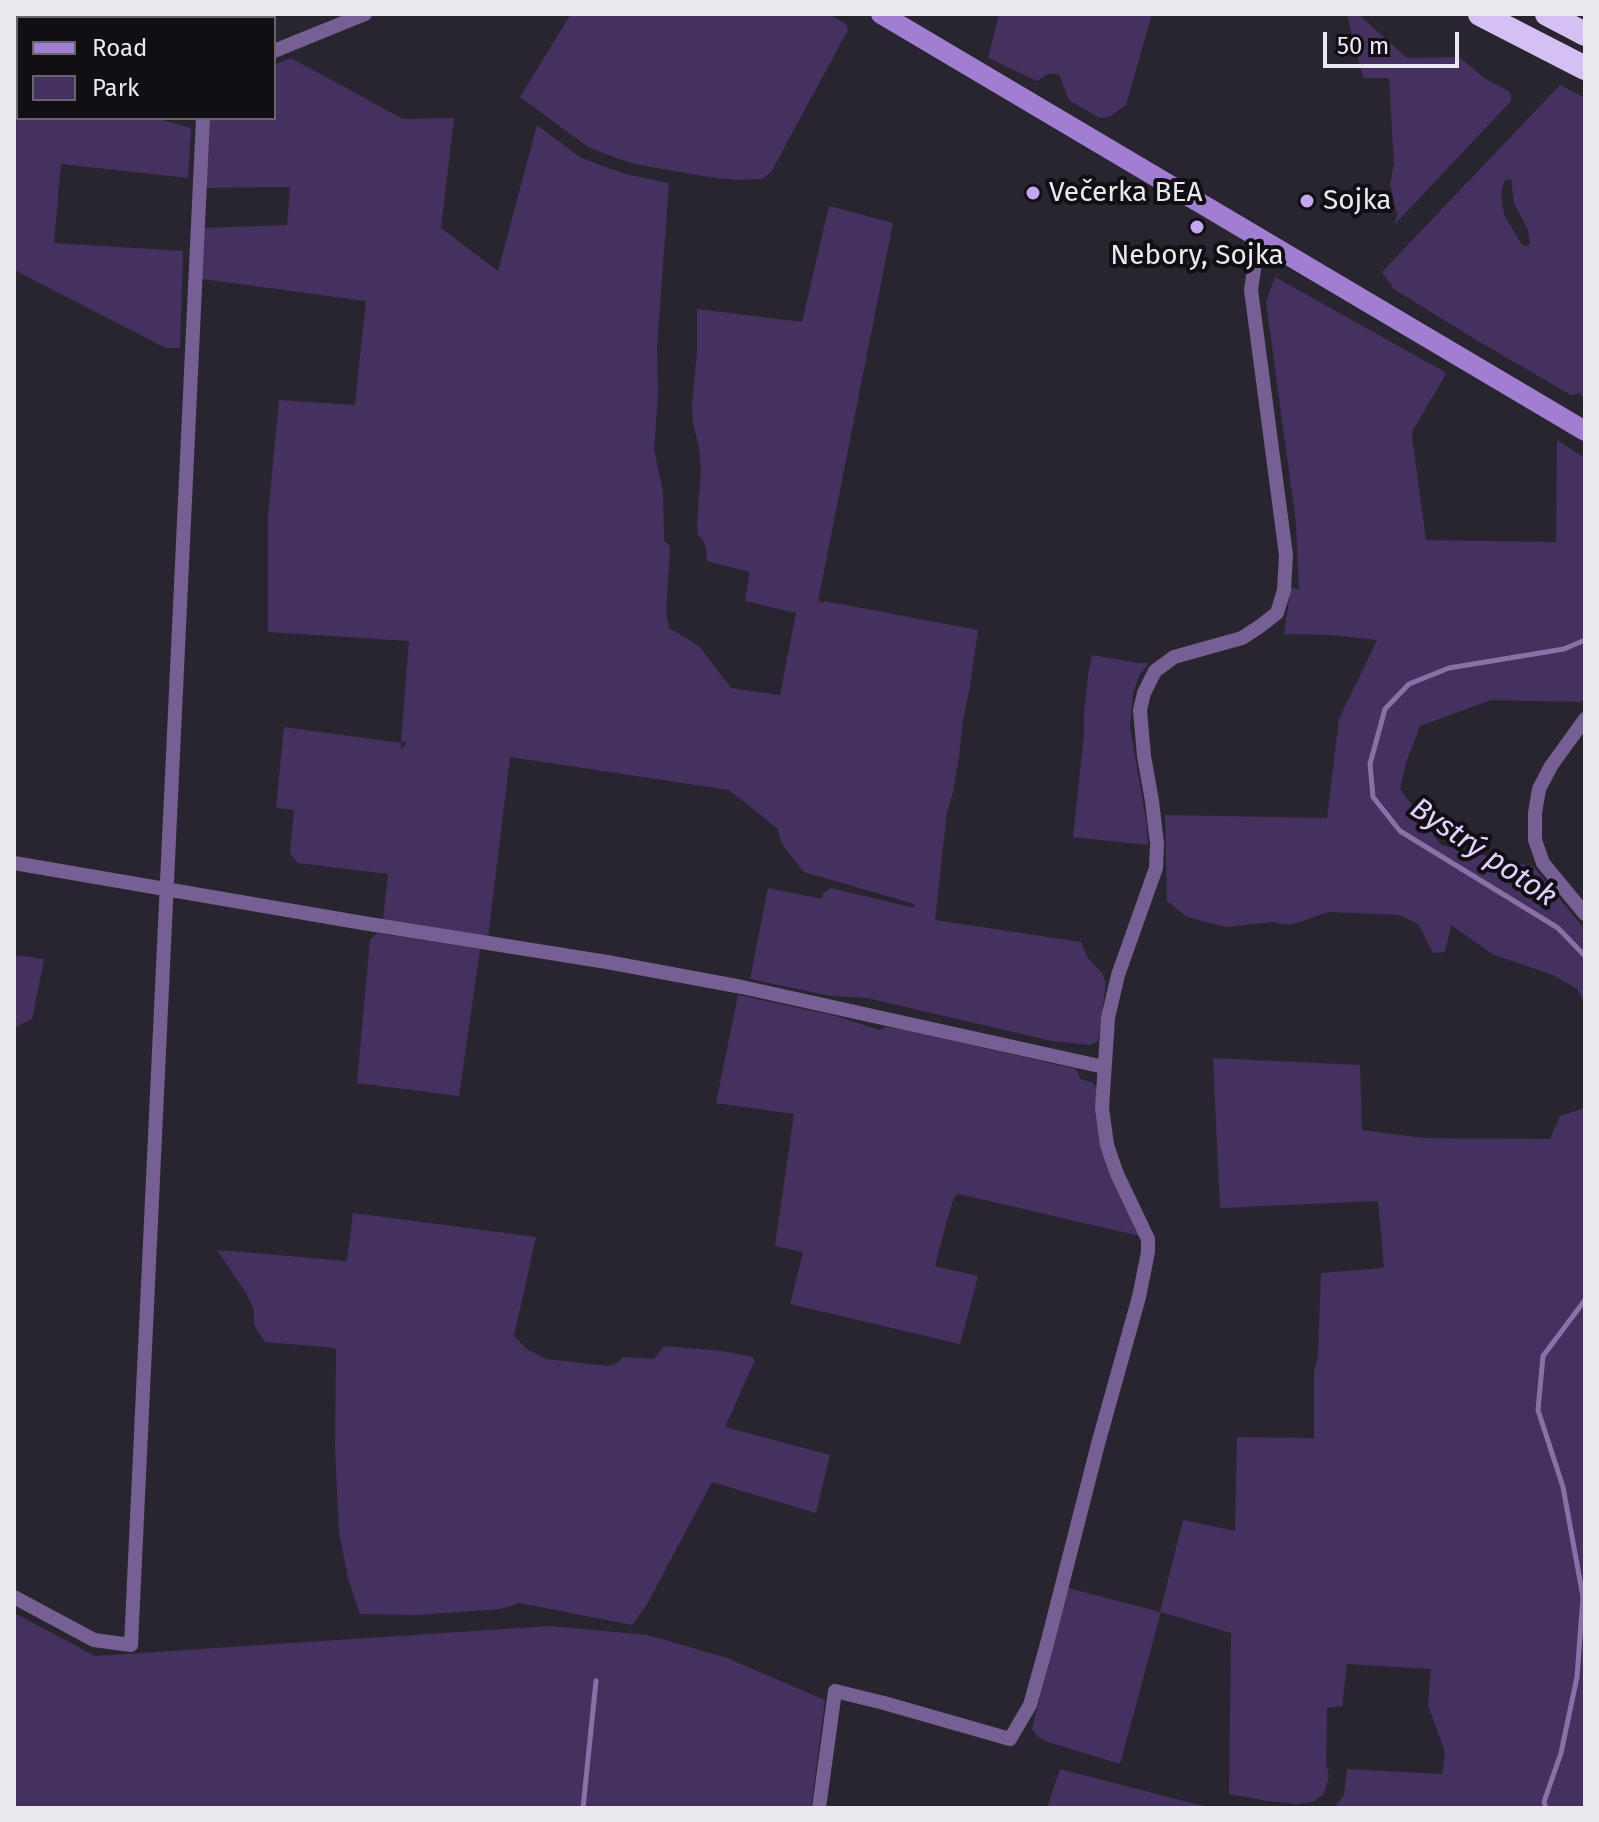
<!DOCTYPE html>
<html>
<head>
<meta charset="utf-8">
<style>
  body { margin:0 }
  #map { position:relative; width:1599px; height:1822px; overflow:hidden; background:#292530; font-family:"Fira Sans",sans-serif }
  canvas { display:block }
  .frame { position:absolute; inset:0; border:16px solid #ebe8f0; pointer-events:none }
  .legend { position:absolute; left:16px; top:16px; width:260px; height:104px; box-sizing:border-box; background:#110f14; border:2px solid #68666c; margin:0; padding:10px 14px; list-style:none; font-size:24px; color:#ebe8f0 }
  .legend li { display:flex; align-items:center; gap:16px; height:40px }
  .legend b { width:40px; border:2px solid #68666c }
  .scale { position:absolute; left:1323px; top:32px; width:136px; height:36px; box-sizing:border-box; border:4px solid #ebe8f0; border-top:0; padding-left:10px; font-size:24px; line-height:28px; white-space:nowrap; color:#ebe8f0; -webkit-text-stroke:6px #110f14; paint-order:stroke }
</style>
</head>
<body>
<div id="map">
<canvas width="1599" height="1822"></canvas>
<div class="frame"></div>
<ul class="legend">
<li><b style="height:10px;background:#a17ed1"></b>Road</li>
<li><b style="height:22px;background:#453160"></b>Park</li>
</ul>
<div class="scale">50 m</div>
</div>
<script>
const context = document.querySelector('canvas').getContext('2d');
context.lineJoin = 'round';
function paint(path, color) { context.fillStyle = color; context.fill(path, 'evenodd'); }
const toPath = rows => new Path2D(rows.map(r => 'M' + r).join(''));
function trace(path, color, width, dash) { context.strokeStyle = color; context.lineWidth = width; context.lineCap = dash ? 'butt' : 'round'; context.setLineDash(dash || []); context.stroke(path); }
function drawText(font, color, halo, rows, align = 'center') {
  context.font = font + ' "Fira Sans",sans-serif'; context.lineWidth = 8; context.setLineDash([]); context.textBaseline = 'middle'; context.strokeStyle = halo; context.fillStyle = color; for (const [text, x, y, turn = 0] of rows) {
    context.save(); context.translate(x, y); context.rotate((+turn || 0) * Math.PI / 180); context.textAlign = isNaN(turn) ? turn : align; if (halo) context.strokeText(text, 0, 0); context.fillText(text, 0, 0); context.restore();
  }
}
paint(toPath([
  [14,14,79,14,77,18,18,18,18,118,155,118,191,128,188,178,61,164,54,243,183,251,180,348,166,348,14,270],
  [571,14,829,14,846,24,848,30,771,172,762,179,739,180,715,178,634,164,611,156,588,147,520,97],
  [999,14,1152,14,1126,105,1109,117,1099,118,1069,100,1060,76,1057,74,1048,74,1037,81,988,58],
  [1347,14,1358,14,1407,58,1459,57,1484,78,1510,92,1511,101,1394,225,1397,215,1390,184,1394,164,1389,78,1363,78],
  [291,58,403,119,454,118,441,228,498,271,537,125,581,158,625,174,669,183,657,347,658,394,654,449,663,492,664,541,669,545,670,549,666,611,669,628,699,646,731,688,780,695,796,613,745,601,750,572,707,561,706,549,703,540,698,535,697,524,701,470,699,447,693,423,692,406,697,352,697,309,802,322,829,206,893,223,818,601,823,603,824,601,978,630,970,686,963,720,959,756,953,792,947,812,935,920,1081,942,1088,958,1102,973,1106,983,1098,1041,1091,1045,1052,1041,867,998,831,996,750,979,768,888,822,899,823,893,831,888,914,908,915,904,804,872,784,847,780,839,778,829,729,790,510,757,488,938,383,920,388,874,298,863,290,853,294,810,276,808,284,727,401,743,401,749,407,743,401,741,409,641,268,632,268,515,279,400,355,405,366,301,202,279,204,228,287,225,290,187,204,188,209,118,274,118,274,65],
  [1560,85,1585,98,1585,400,1580,393,1571,395,1473,338,1394,289,1382,272],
  [1511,179,1514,203,1528,230,1530,244,1527,246,1522,245,1504,215,1501,193,1505,180],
  [1275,277,1443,371,1446,374,1413,430,1412,437,1426,540,1556,542,1557,440,1585,458,1585,698,1581,702,1491,700,1420,726,1406,763,1400,789,1441,845,1534,867,1585,930,1585,1004,1577,989,1553,975,1492,954,1451,925,1445,952,1433,953,1418,924,1399,915,1328,912,1291,925,1272,922,1226,927,1187,917,1167,901,1165,815,1327,818,1339,719,1377,640,1330,635,1284,634,1291,587,1299,590,1296,523,1266,302],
  [1092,655,1139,663,1149,663,1139,676,1133,693,1130,727,1147,825,1148,845,1073,837,1084,735,1084,713,1089,669],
  [377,933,480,949,459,1096,357,1083,370,940],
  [14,955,44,959,32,1019,14,1028],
  [738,995,836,1016,879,1030,886,1027,905,1030,1076,1069,1080,1079,1094,1083,1097,1090,1140,1236,959,1194,954,1197,949,1213,935,1266,978,1276,960,1344,790,1304,803,1252,775,1246,794,1114,716,1103],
  [1213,1058,1360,1065,1362,1130,1423,1138,1550,1139,1560,1116,1585,1108,1585,1808,1334,1808,1344,1795,1347,1769,1442,1774,1445,1752,1428,1705,1431,1669,1347,1664,1342,1706,1327,1708,1326,1763,1329,1776,1324,1794,1313,1802,1298,1804,1268,1801,1229,1794,1231,1633,1161,1612,1120,1764,1048,1742,1038,1737,1032,1729,1068,1588,1160,1612,1183,1520,1235,1531,1237,1437,1314,1438,1314,1370,1318,1356,1321,1273,1384,1268,1378,1201,1220,1208],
  [353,1213,536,1237,514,1336,527,1349,546,1359,608,1366,618,1363,623,1357,654,1359,664,1346,723,1351,752,1357,755,1360,725,1427,830,1455,816,1513,712,1482,646,1606,632,1625,520,1603,501,1609,418,1615,360,1614,348,1578,339,1532,335,1449,336,1348,265,1342,254,1325,254,1310,246,1293,217,1250,347,1261],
  [14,1613,95,1656,550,1626,647,1635,727,1658,825,1700,811,1808,14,1808],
  [1060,1769,1211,1808,1047,1808]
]), '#453160');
trace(toPath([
  [1585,640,1564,649,1449,668,1409,684,1385,709,1370,764,1373,797,1400,831,1558,928,1585,956],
  [583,1808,596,1681],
  [1546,1808,1544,1802,1561,1753,1577,1677,1583,1597,1563,1487,1538,1410,1543,1356,1585,1300]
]), '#8970a7', 5);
trace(toPath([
  [274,51,365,14],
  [1585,719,1551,766,1539,789,1535,813,1535,840,1543,863,1585,914],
  [14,863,363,923,607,962,742,987,1104,1067],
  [14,1597,94,1640,131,1645,203,118],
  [819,1808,835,1691,884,1703,1010,1739,1030,1705,1047,1644,1098,1444,1139,1297,1148,1252,1148,1239,1117,1174,1107,1145,1102,1108,1108,1018,1118,975,1156,868,1157,843,1152,801,1144,756,1140,710,1144,693,1155,671,1174,657,1242,638,1259,627,1277,613,1284,590,1286,555,1251,290,1255,263,1262,241]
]), '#755f93', 14);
trace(toPath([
  [881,14,1585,431]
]), '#a17ed1', 20);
trace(toPath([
  [1480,14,1585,68],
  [1547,14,1585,34]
]), '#d4c0f3', 24);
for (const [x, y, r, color] of [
  [1033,193,8,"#c5a7f1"],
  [1307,201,8,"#c5a7f1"],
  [1197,227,8,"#c5a7f1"]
]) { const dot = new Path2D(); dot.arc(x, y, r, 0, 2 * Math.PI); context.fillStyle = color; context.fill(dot); trace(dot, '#110f14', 3); }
drawText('28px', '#ebe8f0', '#110f14', [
  ["Večerka BEA",1049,193],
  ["Sojka",1323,201],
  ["Nebory, Sojka",1197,256,"center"]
], 'left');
drawText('italic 30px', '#e2d1fd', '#110f14', [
  ["Bystrý potok",1483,853,34]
]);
</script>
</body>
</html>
